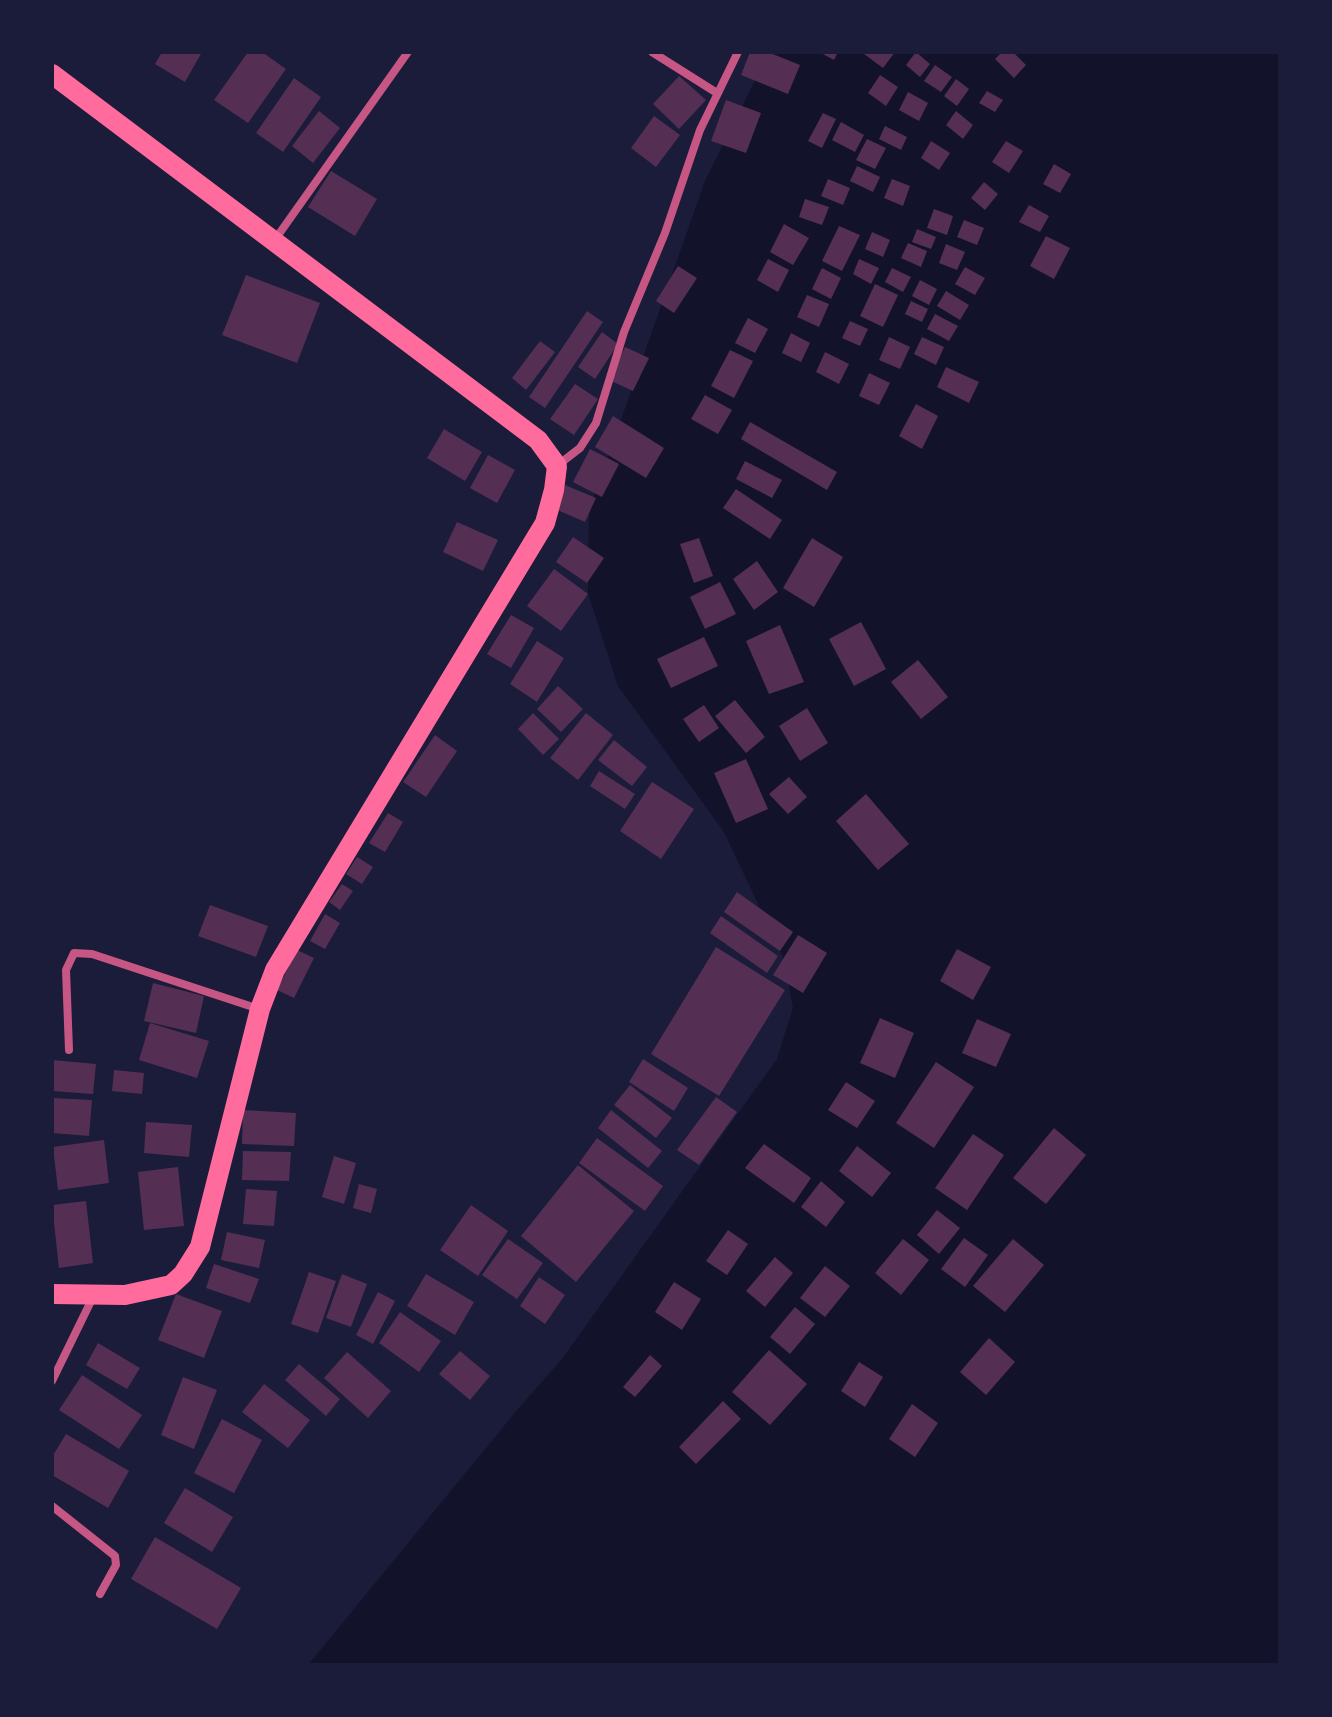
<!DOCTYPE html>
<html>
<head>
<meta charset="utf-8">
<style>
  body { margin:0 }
  #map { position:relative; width:1332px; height:1717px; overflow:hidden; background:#1b1b3a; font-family:Inter,sans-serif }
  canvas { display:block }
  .frame { position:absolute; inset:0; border:54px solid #1b1b3a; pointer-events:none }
</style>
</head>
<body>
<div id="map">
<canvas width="1332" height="1717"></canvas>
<div class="frame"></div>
</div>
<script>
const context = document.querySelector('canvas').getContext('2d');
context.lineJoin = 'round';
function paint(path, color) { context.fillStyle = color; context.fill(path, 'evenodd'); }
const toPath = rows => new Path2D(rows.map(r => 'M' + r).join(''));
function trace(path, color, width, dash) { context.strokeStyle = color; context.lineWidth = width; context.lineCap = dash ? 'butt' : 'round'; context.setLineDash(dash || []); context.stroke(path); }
paint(toPath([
  [769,52,1280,52,1280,1665,308,1665,518,1409,562,1359,777,1059,793,1008,784,959,724,832,618,686,588,593,589,511,705,181]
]), '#12122b');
paint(toPath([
  [162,52,202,52,185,82,155,64],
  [248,52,262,52,286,69,248,123,214,100],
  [750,52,768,52,800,65,788,94,741,75],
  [819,52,838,52,834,60],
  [866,52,895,52,883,68,864,54],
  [916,52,930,64,920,77,906,65],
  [1002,52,1013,52,1026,65,1014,78,995,59],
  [935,65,952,77,941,92,924,81],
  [880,75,898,87,886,106,868,93],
  [679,76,706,100,679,129,653,104],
  [294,78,321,97,283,152,256,133],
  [956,79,969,89,957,106,944,96],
  [987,91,1003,100,995,112,979,103],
  [908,92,928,103,919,121,899,110],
  [726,100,761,113,746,153,711,141],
  [319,111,340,128,313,163,292,146],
  [956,111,973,125,963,139,946,125],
  [823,113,836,119,822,148,808,141],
  [654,116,680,135,656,167,631,148],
  [841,122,864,135,855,152,832,140],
  [885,126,907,137,901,150,879,139],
  [867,139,886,148,875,169,856,160],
  [931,141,950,153,939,170,921,158],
  [1006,141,1023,151,1009,173,992,162],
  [1054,164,1071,174,1060,193,1043,184],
  [857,166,880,177,873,192,850,181],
  [331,171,377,199,355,236,308,207],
  [828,179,850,188,843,205,821,196],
  [892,179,910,186,903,206,884,198],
  [984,182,998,194,985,210,971,198],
  [805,199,829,207,822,225,799,217],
  [1029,205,1049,216,1040,232,1019,222],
  [934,209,953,216,947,235,927,228],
  [964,220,984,228,977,245,957,237],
  [784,224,809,238,793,265,770,252],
  [839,226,860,235,842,271,822,261],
  [917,229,936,237,931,249,912,242],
  [872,232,890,240,883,257,865,249],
  [1046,236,1070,248,1054,279,1030,266],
  [908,243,927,251,921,267,901,258],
  [946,244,965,252,957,270,939,263],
  [768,259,789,270,778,292,757,280],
  [859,259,879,268,871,284,853,274],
  [678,266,697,278,674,313,656,301],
  [965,267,985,278,975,295,955,284],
  [822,268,841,278,831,299,812,289],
  [892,268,911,277,903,292,885,282],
  [246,275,320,303,297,363,222,335],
  [920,280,937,289,929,305,912,296],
  [875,284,898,295,883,327,860,316],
  [946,291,969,305,960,320,937,306],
  [807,295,829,304,819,327,797,317],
  [911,301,928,309,922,322,905,314],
  [587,311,603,322,545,408,529,397],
  [935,314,958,326,949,341,927,329],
  [748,318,768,329,755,353,735,343],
  [850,321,868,329,860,346,842,338],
  [602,332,618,344,595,379,578,367],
  [791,333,810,343,801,362,782,353],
  [889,337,910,347,900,369,879,360],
  [922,337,944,347,936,365,914,354],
  [540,341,555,352,526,390,512,378],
  [625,347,649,358,633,391,609,380],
  [730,350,753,361,734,398,711,386],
  [825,352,849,364,839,384,816,372],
  [946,367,979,382,969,403,937,387],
  [869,373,890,383,879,405,859,396],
  [575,384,598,399,574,435,550,419],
  [705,395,732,410,718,434,691,419],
  [916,404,938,416,922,449,899,436],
  [613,416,664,448,646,478,595,447],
  [750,422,837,472,827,490,741,439],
  [444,429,482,452,465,481,427,458],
  [590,449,619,464,602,497,573,482],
  [488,455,515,470,497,503,470,488],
  [745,461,782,480,772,498,736,479],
  [565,485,596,498,585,522,555,509],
  [736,489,782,520,770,539,723,508],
  [457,522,498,540,483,571,443,552],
  [573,537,604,558,587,583,556,562],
  [699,538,713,576,694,583,680,544],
  [812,538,843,557,814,607,783,588],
  [757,561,778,592,754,610,733,579],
  [554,569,588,594,561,631,527,606],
  [720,582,736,614,705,629,690,597],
  [511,615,534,628,511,668,487,654],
  [861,622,886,669,854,686,829,639],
  [780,625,804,682,769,694,746,641],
  [704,637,718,666,671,688,657,659],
  [537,641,564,658,537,702,510,684],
  [918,660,948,697,921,719,891,682],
  [558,686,583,709,561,732,537,709],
  [735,700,765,737,746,753,715,716],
  [704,705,719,728,699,742,683,719],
  [807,708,828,743,800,761,779,726],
  [533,713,559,739,543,755,518,729],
  [586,713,613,735,578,780,550,758],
  [435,735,457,751,426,797,403,782],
  [614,740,647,767,632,786,598,760],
  [746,759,768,809,736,823,714,773],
  [599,771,635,794,625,809,590,786],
  [789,777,807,797,788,814,769,794],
  [652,782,694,809,661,859,620,831],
  [866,794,909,844,878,870,836,821],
  [388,813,403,822,385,852,369,843],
  [357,857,373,867,362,884,346,874],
  [342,884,353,891,340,910,329,902],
  [737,892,793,932,780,951,724,912],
  [210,905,268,926,256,957,198,936],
  [325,914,340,923,325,949,310,941],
  [721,916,778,956,767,973,710,933],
  [798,935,827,953,803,993,773,975],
  [716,947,785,990,719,1096,651,1054],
  [957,949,991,967,973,1000,940,981],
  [297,950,314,958,294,998,277,990],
  [153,983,204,996,196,1033,144,1021],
  [880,1018,914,1033,895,1078,860,1063],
  [977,1019,1011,1034,996,1067,962,1053],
  [150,1023,209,1041,197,1078,139,1060],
  [643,1059,688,1088,674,1111,629,1082],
  [52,1060,96,1064,93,1094,52,1091],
  [936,1062,974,1087,934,1148,896,1123],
  [114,1070,144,1073,142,1094,112,1091],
  [846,1082,875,1101,857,1128,828,1110],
  [630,1085,672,1118,656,1138,614,1105],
  [716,1097,737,1112,699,1165,677,1150],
  [52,1098,92,1100,89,1136,52,1133],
  [243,1110,296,1113,294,1146,242,1144],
  [611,1110,662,1151,648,1168,598,1128],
  [146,1122,192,1125,189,1157,144,1153],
  [1054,1128,1086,1155,1046,1204,1013,1178],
  [973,1134,1004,1155,967,1210,935,1188],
  [597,1138,663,1186,645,1211,579,1163],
  [104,1140,109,1183,58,1190,53,1147],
  [764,1144,811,1178,794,1203,745,1168],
  [857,1146,891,1173,872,1197,839,1171],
  [243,1151,291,1152,289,1181,242,1180],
  [334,1156,356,1163,344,1204,322,1197],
  [578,1165,634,1211,576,1282,521,1236],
  [178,1167,184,1226,144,1230,138,1172],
  [821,1181,845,1202,826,1227,801,1207],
  [359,1184,377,1189,371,1213,353,1208],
  [246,1189,277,1191,274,1226,243,1224],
  [86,1201,93,1263,59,1268,52,1205],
  [471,1205,508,1231,478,1276,440,1250],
  [937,1210,960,1228,939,1254,917,1235],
  [728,1230,748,1244,727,1275,706,1261],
  [227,1232,265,1240,259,1268,221,1260],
  [964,1238,988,1255,965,1287,941,1269],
  [508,1239,543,1263,517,1299,482,1275],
  [903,1239,929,1260,901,1295,875,1273],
  [1013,1239,1044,1265,1005,1312,973,1286],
  [775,1257,793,1273,765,1307,746,1291],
  [214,1264,259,1279,250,1303,206,1288],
  [825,1266,850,1286,825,1317,800,1298],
  [309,1272,336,1281,318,1333,291,1324],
  [342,1274,367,1284,351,1327,326,1318],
  [426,1274,474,1302,455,1335,407,1306],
  [539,1277,565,1295,545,1324,520,1306],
  [674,1282,701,1299,682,1330,655,1312],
  [378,1292,395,1301,373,1344,356,1335],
  [176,1294,222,1311,204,1358,158,1340],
  [795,1307,815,1324,790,1354,770,1337],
  [400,1312,441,1341,419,1372,379,1343],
  [989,1338,1015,1362,986,1395,960,1372],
  [98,1343,140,1368,127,1389,86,1365],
  [769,1350,807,1384,770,1425,732,1392],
  [460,1351,490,1376,470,1400,439,1374],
  [347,1352,391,1391,368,1418,324,1378],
  [650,1355,662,1366,635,1397,623,1387],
  [859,1362,883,1377,865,1407,841,1391],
  [299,1364,340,1399,326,1416,285,1380],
  [82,1375,142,1415,119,1449,59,1410],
  [183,1377,217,1390,194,1449,161,1435],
  [264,1384,310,1420,288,1448,242,1412],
  [723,1401,741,1419,696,1464,679,1447],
  [912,1404,938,1423,915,1457,889,1439],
  [222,1419,262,1440,234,1493,194,1473],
  [66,1434,129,1471,108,1508,52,1475,52,1457],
  [185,1488,233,1517,212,1552,164,1523],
  [155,1537,241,1588,217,1629,131,1579]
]), '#542f53');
trace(toPath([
  [652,52,717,93],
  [274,241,408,52],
  [558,465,580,448,596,423,624,332,665,233,700,130,738,52],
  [69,1050,66,970,74,953,92,954,259,1009],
  [52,1381,94,1295],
  [52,1506,115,1556,116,1565,100,1594]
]), '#c65784', 8);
trace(toPath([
  [52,74,538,440,557,466,554,490,545,523,275,970,260,1009,200,1247,183,1274,171,1285,125,1295,52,1294]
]), '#ff6b9d', 20);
</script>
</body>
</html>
